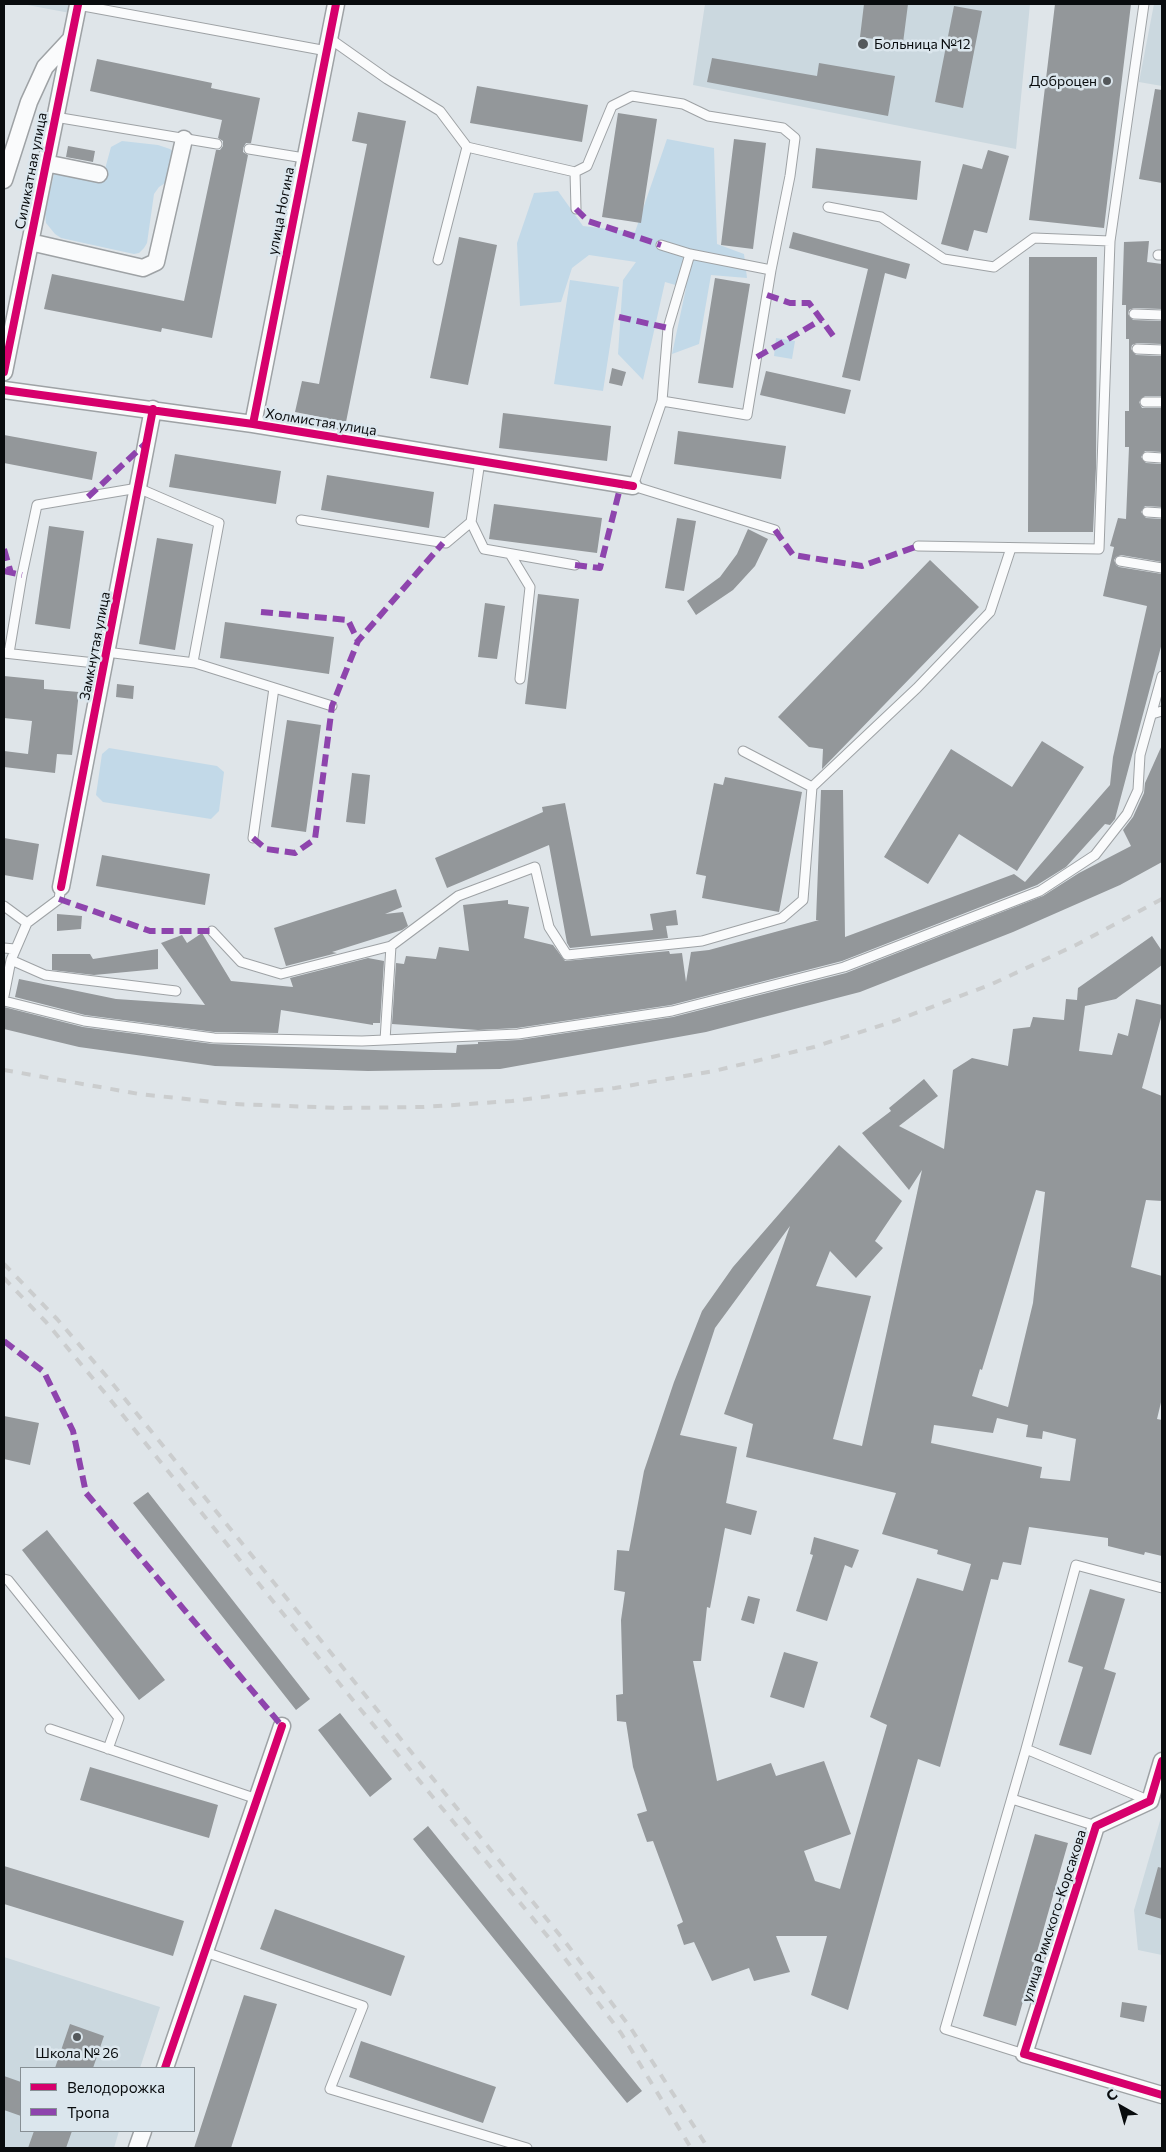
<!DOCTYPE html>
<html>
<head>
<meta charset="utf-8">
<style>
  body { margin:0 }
  #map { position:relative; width:1166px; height:2152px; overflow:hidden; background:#dfe5e9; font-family:Commissioner,sans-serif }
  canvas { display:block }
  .frame { position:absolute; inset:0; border:5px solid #090c0e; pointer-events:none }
  .legend { position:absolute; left:20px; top:2067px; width:175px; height:65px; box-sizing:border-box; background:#dbe6ed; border:1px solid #878f94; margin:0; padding:6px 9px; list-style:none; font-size:15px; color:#090c0e }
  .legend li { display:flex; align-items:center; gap:10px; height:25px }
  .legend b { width:25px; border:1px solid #878f94 }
  .north { position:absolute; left:1096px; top:2082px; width:50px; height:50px; -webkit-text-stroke:4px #dbe6ed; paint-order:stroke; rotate:322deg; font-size:14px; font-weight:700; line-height:20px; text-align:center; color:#090c0e }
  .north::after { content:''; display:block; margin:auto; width:18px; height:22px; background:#090c0e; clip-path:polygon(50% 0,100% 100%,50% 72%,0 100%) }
</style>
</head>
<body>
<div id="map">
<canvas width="1166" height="2152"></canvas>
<div class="frame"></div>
<ul class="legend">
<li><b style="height:6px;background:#d6006c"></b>Велодорожка</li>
<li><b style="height:6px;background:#8e44ad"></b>Тропа</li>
</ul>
<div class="north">С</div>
</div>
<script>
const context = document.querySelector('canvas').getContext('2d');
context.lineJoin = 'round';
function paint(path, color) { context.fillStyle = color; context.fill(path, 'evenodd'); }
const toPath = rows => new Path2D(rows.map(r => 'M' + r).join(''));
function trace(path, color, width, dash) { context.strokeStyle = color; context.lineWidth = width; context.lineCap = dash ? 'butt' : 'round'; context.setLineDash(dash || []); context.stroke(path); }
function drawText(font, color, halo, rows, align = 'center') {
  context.font = font + ' Commissioner,sans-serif'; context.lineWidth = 5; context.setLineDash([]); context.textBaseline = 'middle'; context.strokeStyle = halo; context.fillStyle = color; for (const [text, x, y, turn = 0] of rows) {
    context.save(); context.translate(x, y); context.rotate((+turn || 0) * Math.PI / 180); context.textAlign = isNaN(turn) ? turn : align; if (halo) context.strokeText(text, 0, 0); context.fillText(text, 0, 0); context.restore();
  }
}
paint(toPath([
  [22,4,72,4,70,13],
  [705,4,1030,4,1016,149,693,85],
  [1154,4,1162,4,1162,86,1139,82],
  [1162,1814,1162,1955,1138,1950,1134,1910],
  [4,1957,160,2007,140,2068,21,2068,21,2131,119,2131,114,2148,4,2148]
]), '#cbd8df');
paint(toPath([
  [667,139,714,148,717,244,744,254,747,278,711,275,699,344,672,354,686,288,665,282,643,380,618,354,623,280,636,262,589,255,572,268,561,302,520,306,517,243,534,193,558,191,583,226,635,232],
  [122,141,158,145,170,149,176,154,170,180,159,187,154,194,147,243,144,248,139,253,134,254,61,238,55,234,46,223,45,213,54,174,61,171,105,169,111,147],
  [570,280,619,287,603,391,554,384],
  [776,338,795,341,792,359,774,356],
  [109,748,217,766,224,772,219,811,211,819,103,802,96,795,102,754]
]), '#c2d9e8');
paint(toPath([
  [864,4,908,4,903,43,860,37],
  [1055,4,1131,4,1104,228,1029,220],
  [954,6,982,11,963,108,935,102],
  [712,58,817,76,819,63,895,76,888,116,707,82],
  [97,59,212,83,211,88,260,98,251,143,246,143,243,148,243,152,248,155,212,338,162,328,161,332,44,309,52,274,184,301,216,150,220,150,223,146,223,141,218,138,222,120,90,91],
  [477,86,588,105,582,142,470,123],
  [1155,89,1162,90,1162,183,1139,179],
  [358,112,406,121,346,422,295,412,302,381,319,384,367,144,352,141],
  [618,113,657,119,641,223,602,217],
  [734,139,766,143,753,249,721,245],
  [68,146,95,151,93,162,66,157],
  [816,148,921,161,917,200,812,188],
  [988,150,1009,156,987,233,974,230,968,251,941,244,963,164,982,169],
  [793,232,910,264,906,279,885,273,860,381,842,377,868,269,789,248],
  [459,237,497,245,468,385,430,378],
  [1149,241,1147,262,1162,264,1162,309,1134,308,1129,310,1128,314,1133,320,1162,321,1162,344,1137,343,1132,345,1131,349,1136,355,1162,356,1162,396,1145,396,1139,402,1142,408,1162,408,1162,452,1145,451,1141,457,1146,463,1162,464,1162,507,1145,506,1141,512,1146,518,1162,519,1162,562,1121,555,1116,557,1114,560,1116,565,1119,567,1162,574,1162,643,1115,819,1110,825,1105,824,1066,867,1037,885,842,961,671,1005,517,1028,478,1030,392,1024,396,963,404,964,406,956,436,959,439,947,469,951,463,905,508,900,508,904,529,907,524,938,553,945,565,961,669,951,670,954,682,953,686,982,691,952,709,950,819,920,816,920,821,790,843,790,845,937,1014,874,1025,882,1110,785,1113,757,1147,606,1103,596,1114,547,1110,546,1118,518,1126,519,1129,447,1125,447,1125,411,1129,411,1129,339,1126,339,1126,305,1122,305,1124,242],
  [1029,257,1097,257,1096,468,1093,532,1028,532],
  [715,278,750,284,733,388,698,383],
  [612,368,626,372,622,386,609,383],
  [766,371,851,390,845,414,760,395],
  [503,413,611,426,607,461,499,448],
  [678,431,786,446,781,479,674,464],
  [4,435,97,452,92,480,4,463],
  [175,454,281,471,276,504,169,487],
  [327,475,434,492,429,528,321,510],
  [494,504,602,518,597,553,489,539],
  [677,518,696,521,684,591,665,588],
  [49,526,84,531,70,629,35,624],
  [748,529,768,539,755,566,733,590,696,615,687,601,720,577,737,554],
  [157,538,193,544,175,650,139,644],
  [930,560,979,607,822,769,823,749,809,747,778,717],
  [538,594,579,599,566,709,525,704],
  [485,603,505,606,497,659,478,657],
  [225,622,334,637,329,674,220,658],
  [4,676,44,680,44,689,79,692,72,755,57,754,55,773,4,767,4,751,28,754,32,721,4,718],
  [117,684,134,686,133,699,116,697],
  [287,720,321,725,306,832,271,827],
  [1042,741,1084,767,1017,871,959,834,928,884,884,857,951,749,1012,787],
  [1162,745,1162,862,1120,885,1013,932,860,992,706,1032,500,1069,368,1071,215,1066,79,1047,4,1029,4,1007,83,1027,213,1044,456,1053,457,1045,478,1044,478,1042,519,1040,673,1017,846,973,1043,896,1079,873,1131,846,1123,830,1133,817,1144,793,1145,783],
  [352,773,370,775,365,824,346,822],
  [725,777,802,792,779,912,702,898,706,876,696,874,714,783,723,785],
  [565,803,591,936,653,930,650,914,676,910,678,925,666,926,668,938,570,948,567,943,549,845,447,888,435,858,543,812,542,807],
  [4,838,39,844,33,880,4,875],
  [102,855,210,874,205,905,96,886],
  [396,889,402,907,385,914,403,912,408,926,402,930,332,952,337,953,286,966,274,928],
  [57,914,82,916,81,929,57,931],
  [202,933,231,981,293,987,290,978,368,958,384,961,380,1023,373,1023,373,1025,281,1010,278,1033,214,1032,85,1015,15,997,19,979,116,999,205,1005,161,943,182,935,187,943],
  [1152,936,1162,951,1162,965,1116,999,1085,1006,1079,1051,1112,1055,1118,1033,1128,1036,1136,999,1162,1005,1162,1014,1142,1088,1162,1096,1162,1201,1146,1200,1131,1267,1162,1276,1162,1398,1157,1419,1162,1420,1162,1556,1145,1552,1144,1555,1108,1546,1108,1538,1029,1527,1021,1565,1003,1562,998,1580,991,1579,940,1767,918,1759,848,2010,811,1995,827,1936,776,1936,790,1972,754,1981,749,1968,712,1981,694,1942,684,1945,677,1925,683,1922,653,1841,647,1842,637,1814,647,1811,633,1767,626,1722,617,1721,616,1695,623,1694,621,1620,625,1592,614,1590,617,1550,629,1551,644,1471,674,1382,702,1311,733,1267,839,1145,902,1201,875,1241,883,1248,856,1278,830,1251,816,1286,871,1296,833,1439,862,1446,922,1170,909,1190,862,1133,891,1111,889,1108,924,1079,938,1096,899,1126,944,1149,953,1070,972,1058,1008,1066,1013,1029,1030,1027,1033,1017,1064,1020,1066,999,1077,1000,1078,988],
  [1036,1190,1045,1192,1033,1303,1008,1407,972,1396,980,1369,982,1370],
  [790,1226,724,1414,753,1424,746,1457,896,1493,882,1534,938,1550,937,1554,971,1564,963,1591,917,1578,870,1717,887,1725,840,1889,815,1881,804,1851,851,1834,824,1761,776,1776,771,1763,717,1781,693,1661,701,1661,707,1607,710,1608,725,1528,751,1535,757,1511,726,1503,737,1447,680,1435,715,1328],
  [997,1418,1028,1425,1026,1437,1042,1439,1043,1431,1076,1439,1070,1481,1040,1478,1042,1467,931,1443,934,1425,993,1433],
  [158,949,158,969,94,975,52,970,52,954,90,954,93,959],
  [4,1416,39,1423,30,1465,4,1459],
  [148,1492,310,1699,296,1710,133,1503],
  [47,1530,165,1680,139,1700,22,1550],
  [814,1537,859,1550,852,1568,845,1565,827,1621,796,1611,813,1555,810,1554],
  [1090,1589,1125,1599,1104,1669,1116,1673,1091,1755,1059,1745,1083,1667,1068,1662],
  [748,1596,760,1599,754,1624,741,1620],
  [784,1652,818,1662,804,1708,770,1697],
  [340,1713,392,1779,370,1797,318,1730],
  [90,1767,218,1805,209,1838,80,1800],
  [428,1826,642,2091,627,2103,413,1839],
  [1035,1834,1068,1843,1016,2026,983,2016],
  [4,1866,184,1921,173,1956,4,1904],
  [1158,1867,1162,1868,1162,1919,1145,1914],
  [275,1909,405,1956,391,1996,260,1949],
  [244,1995,277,2004,231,2148,194,2148],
  [1122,2002,1147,2006,1144,2022,1120,2017],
  [70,2024,104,2036,93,2068,55,2068],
  [361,2041,496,2087,483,2123,349,2077],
  [4,2076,21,2082,21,2116,4,2110],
  [34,2131,72,2131,66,2148,28,2148]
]), '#93979a');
const service = toPath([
  [78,5,327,51],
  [329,38,387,79,440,111,467,147,575,172,576,209],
  [55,117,217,144],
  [249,149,304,158],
  [575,172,587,166,612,106,632,96,683,104,708,116,783,128,795,138,790,176,771,270],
  [828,207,881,217,944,259,994,267,1034,238,1110,241,1144,4],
  [661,245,690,254,771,270,747,415,662,401],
  [690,254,668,328,662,401,633,486,775,530],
  [1158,255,1162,255],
  [438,260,467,147],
  [1134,314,1162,315],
  [1137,349,1162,350],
  [1145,402,1162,402],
  [1147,457,1162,458],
  [1147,512,1162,513],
  [301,520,446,543,471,522,484,549,575,565],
  [471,522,480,461],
  [918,546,1099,549,1110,241],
  [510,554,530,587,520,679],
  [1120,561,1162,568],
  [106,652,195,663,332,706],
  [4,653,104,664],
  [9,653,22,575,37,505,138,488,219,523,193,662],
  [1152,714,1162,711],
  [812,787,917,688,990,612,1011,548],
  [253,838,274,688],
  [4,906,27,923],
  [212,931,241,962,281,974,391,946],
  [4,948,15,949],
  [11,960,45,975,176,991],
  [4,996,11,960,27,923,59,899,61,887],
  [4,1001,84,1021,214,1038,362,1041,518,1034,672,1011,844,967,1040,891,1095,855,1127,814,1138,790,1140,755,1162,676],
  [385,1040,391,946,458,896,535,867,549,927,567,955,702,941,782,918,803,900,812,787,743,751],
  [4,1579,8,1580,119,1718,108,1749],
  [50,1729,257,1799],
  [1012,1799,1096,1826],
  [1150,1801,1026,1749,1076,1565,1162,1588],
  [205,1952,363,2006,330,2089,527,2148],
  [1024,2054,945,2029,1026,1749]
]);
const minor = toPath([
  [45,163,99,174],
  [4,180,29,102,45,67,71,39],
  [30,242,143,268,156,262,184,139],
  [4,372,78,5],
  [4,390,253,424,633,486],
  [253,424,336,4],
  [61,887,153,409],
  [1162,1761,1150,1801,1096,1826,1024,2054,1162,2095],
  [165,2068,282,1726],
  [137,2148,143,2131]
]);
trace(service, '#9ea2a5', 11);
trace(minor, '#9ea2a5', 19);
trace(service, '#fafbfc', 9);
trace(minor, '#fafbfc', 16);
trace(toPath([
  [4,1070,139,1094,233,1104,342,1108,424,1107,512,1101,615,1088,714,1071,814,1047,895,1021,992,984,1076,945,1162,899],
  [4,1264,57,1319,108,1378,563,1939,630,2027,708,2148],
  [4,1278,46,1322,105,1393,343,1688,554,1944,621,2033,691,2148]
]), '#cbcdce', 4, [9, 9]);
trace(toPath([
  [576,209,588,221,661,245],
  [767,295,790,303,809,303,834,337],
  [619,317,668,328],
  [757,357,821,320],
  [88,497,145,444],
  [775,530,793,555,862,566,918,546],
  [4,549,11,573],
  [575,565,600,568,621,484],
  [4,571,22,575],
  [261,612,348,620,358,641],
  [253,838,266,849,295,853,315,839,332,706,358,641,443,543],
  [59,899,150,931,212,931],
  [4,1341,44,1372,73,1431,86,1493,282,1726]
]), '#8e44ad', 6, [12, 6]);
trace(toPath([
  [4,372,78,5],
  [4,390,253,424,633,486],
  [253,424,336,4],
  [61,887,153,409],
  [1162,1761,1150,1801,1096,1826,1024,2054,1162,2095],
  [165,2068,282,1726]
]), '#d6006c', 8);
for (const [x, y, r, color] of [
  [863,44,6,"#54585b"],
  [1107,81,5,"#54585b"],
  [77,2037,5,"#54585b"]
]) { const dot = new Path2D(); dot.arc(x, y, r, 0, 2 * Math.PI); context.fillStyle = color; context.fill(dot); trace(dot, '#dbe6ed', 2); }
drawText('14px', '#090c0e', '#dbe6ed', [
  ["Больница №12",874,44],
  ["Доброцен",1097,81,"right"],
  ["Школа № 26",77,2053,"center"]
], 'left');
drawText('14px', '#090c0e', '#dbe6ed', [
  ["Силикатная улица",31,171,-79],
  ["улица Ногина",281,211,-79],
  ["Холмистая улица",321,422,9],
  ["Замкнутая улица",95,646,-79],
  ["улица Римского-Корсакова",1054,1916,-72]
]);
</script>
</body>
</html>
